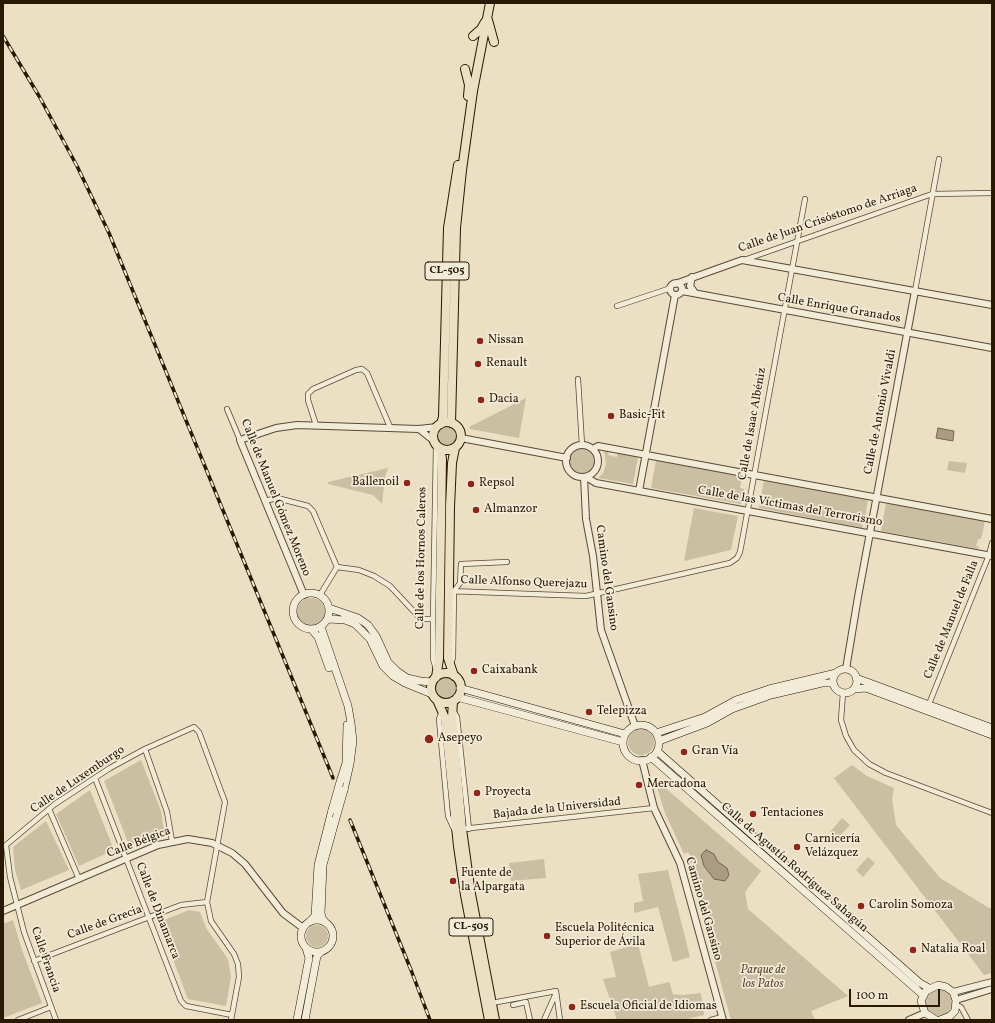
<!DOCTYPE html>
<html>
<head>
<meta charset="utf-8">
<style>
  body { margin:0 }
  #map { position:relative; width:995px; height:1023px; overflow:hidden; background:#ebe0c3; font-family:Vollkorn,serif }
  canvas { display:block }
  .frame { position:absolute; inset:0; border:4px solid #281804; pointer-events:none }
  .scale { position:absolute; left:849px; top:989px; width:91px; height:18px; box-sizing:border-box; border:2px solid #281804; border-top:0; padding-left:5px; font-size:12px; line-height:14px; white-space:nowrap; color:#281804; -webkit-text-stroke:3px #f2ebd8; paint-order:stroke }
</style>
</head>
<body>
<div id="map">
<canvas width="995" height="1023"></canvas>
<div class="frame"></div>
<div class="scale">100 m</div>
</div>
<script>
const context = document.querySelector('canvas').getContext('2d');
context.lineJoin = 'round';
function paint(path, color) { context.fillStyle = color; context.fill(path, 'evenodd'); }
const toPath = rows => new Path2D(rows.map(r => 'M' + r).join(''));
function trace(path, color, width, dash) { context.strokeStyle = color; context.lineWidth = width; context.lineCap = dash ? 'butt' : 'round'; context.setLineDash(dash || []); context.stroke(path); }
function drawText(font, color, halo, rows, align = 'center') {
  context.font = font + ' Vollkorn,serif'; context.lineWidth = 3.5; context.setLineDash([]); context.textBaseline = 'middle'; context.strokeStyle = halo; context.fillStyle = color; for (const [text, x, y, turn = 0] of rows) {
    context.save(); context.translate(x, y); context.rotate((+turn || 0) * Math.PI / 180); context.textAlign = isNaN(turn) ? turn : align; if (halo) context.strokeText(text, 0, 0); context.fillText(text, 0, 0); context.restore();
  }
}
paint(toPath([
  [526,398,519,438,470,429,469,427],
  '438 436a9 9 0 1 1 18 0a9 9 0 1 1-18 0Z',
  '569 461a13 13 0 1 1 26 0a13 13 0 1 1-26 0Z',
  [604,450,609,451,608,455,617,457,617,453,638,457,633,484,598,478,603,473,606,464],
  [656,460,746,477,742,477,740,488,744,489,741,504,651,488],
  [949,461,967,463,965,473,947,470],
  [388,468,385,477,382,504,373,495,328,484,328,482],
  [764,480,868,500,865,517,862,517,861,524,863,525,862,528,759,508],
  [886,503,985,521,981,539,978,539,976,546,979,546,978,549,881,531],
  [694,508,738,516,731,550,684,561],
  '297 612a14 14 0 1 1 28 0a14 14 0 1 1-28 0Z',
  '436 688a10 10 0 1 1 20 0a10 10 0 1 1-20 0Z',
  '628 742a13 13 0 1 1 26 0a13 13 0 1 1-26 0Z',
  [141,760,161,811,164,831,129,845,104,781],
  [852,765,867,776,894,788,892,799,896,825,940,878,989,908,992,908,992,973,984,975,834,778],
  [654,778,761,871,745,892,748,909,848,996,811,1011,815,1020,731,1020,688,862,692,860,688,852,684,854,665,813],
  [90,790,114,850,79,866,56,814],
  [842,818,850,825,838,838,830,832],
  [46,821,69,870,21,890,15,870,13,847],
  [868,857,875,863,863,877,856,870],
  [544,859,546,878,511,881,509,863],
  [668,870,690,957,673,962,658,907,634,913,634,903,643,901,638,874],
  [189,910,200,912,206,928,228,959,231,977,226,1006,188,999,159,922],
  [13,920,21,947,42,1003,3,1018,3,924],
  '306 936a11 11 0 1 1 22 0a11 11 0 1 1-22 0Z',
  [638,944,649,987,669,982,673,994,683,995,701,993,704,1015,684,1020,617,1020,603,979,616,977,610,952],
  '926 1003a13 13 0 1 1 26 0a13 13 0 1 1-26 0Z'
]), '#cabea3');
const water = toPath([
  [938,428,954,431,953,441,936,438,938,428],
  [706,850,714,854,718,862,727,868,729,875,725,881,714,879,704,866,701,855,706,850]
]);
paint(water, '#a99c82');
trace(water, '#756750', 1);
const minor = toPath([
  [744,260,932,194,992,193],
  [915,291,939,159],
  [617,306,671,288],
  [578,379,582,445],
  [227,409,240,440],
  [316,425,308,400,308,394,313,389,356,370,362,369,367,373,390,427],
  [436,445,433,619,433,659,436,669],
  [265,501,277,498,308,506,313,511,337,567,320,595],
  [337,567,359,570,374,576,390,586,418,616,424,619,433,619],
  [449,591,586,596,730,563,737,558,740,552,805,199],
  [450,665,453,658,454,591,460,583,461,564,507,562],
  [843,693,841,720,846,736,854,750,869,764,886,773,992,813],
  [929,704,989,555,992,543],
  [453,710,457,717,469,829],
  [442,711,439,719,448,816,454,829],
  [145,749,167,812,172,841],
  [95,778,181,1001,186,1006,232,1015],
  [49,809,79,879],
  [462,829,654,808],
  [34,961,181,905,207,902],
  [492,1003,556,991,560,1020],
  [513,1005,526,1002,530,1020],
  [956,1005,961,1007,968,1020],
  [18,1020,51,1007],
  [56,1020,24,932,10,877,6,845,55,804,110,768,145,749,194,727,199,732,225,802,207,902,211,921,234,954,238,964,239,977,231,1020],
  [544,1020,556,993],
  [711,1020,722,1017]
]);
const tertiary = toPath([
  [692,277,690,286,695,293],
  '670 289a6 6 0 1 1 12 0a6 6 0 1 1-12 0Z',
  [675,284,742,260,992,305],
  [682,291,992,348],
  [419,429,434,441],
  [461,438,567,458],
  '566 461a16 16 0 1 1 32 0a16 16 0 1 1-32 0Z',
  [593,449,598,446,992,519],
  [584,477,586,519,593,556,601,630,635,726],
  [586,477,596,483,992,556],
  [639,491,675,295],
  [304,595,240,440,276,428,297,425,419,429,437,427],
  [846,669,858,597,915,291],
  [642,760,654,808,680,863,723,1020],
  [3,911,158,845,188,839,212,843,232,853,245,864,283,913,303,928],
  [953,992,992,982],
  [956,1000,992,989],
  [909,1020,925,1013]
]);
const secondary = toPath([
  '293 611a18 18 0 1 1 36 0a18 18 0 1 1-36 0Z',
  [329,608,358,618,368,625,376,636,388,662,397,671,407,678,420,681,432,682],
  [328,619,345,620,355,624,370,639,383,666,393,676,405,683,432,694],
  [321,627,348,706,351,723,353,741,350,764,344,790],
  [312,630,318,637,329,668],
  '833 681a12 12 0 1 1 24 0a12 12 0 1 1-24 0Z',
  [856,678,992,728],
  [460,688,625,734],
  [854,689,866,688,992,735],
  [457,697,623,742],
  '623 743a18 18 0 1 1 36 0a18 18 0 1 1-36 0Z',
  [656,733,705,717,736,700,769,689,836,673],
  [659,741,707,723,732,709,771,695,822,683,833,683],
  [657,751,920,983,929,988],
  [651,757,923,995],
  [340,782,346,763,347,725],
  '301 936a16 16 0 1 1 32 0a16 16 0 1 1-32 0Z',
  [309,922,315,916,318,865,332,810],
  [326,923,322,918,321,913,323,865,336,818],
  [297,1020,309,958,306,948],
  [305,1020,317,956,321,952],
  [936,1020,925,1013,921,1001,926,991,938,985,946,987,953,992,956,1000,955,1011,950,1016,940,1020]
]);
const primary = toPath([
  [488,20,494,42],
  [473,36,481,29,485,22],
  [465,69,469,85,468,96],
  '433 436a14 14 0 1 1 28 0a14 14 0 1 1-28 0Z',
  [451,423,456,228,462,170,473,91,490,3],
  [441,424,443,417,448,228,458,165],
  '431 688a15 15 0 1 1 30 0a15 15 0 1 1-30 0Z',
  [454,676,448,658,450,507,452,463,455,448],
  [436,677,439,659,442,459,440,448],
  [437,700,445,718,458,846,465,895,489,1020],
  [453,701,452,718,462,829,471,894,495,1020]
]);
trace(minor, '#594a34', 6);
trace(tertiary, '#594a34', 8);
trace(secondary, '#281804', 8);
trace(primary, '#281804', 10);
trace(minor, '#f2ebd8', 4.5);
trace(tertiary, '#f2ebd8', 6);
trace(secondary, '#f2ebd8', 7);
trace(primary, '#ebe0c3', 8);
const rail = toPath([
  [3,36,39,96,77,166,109,233,333,778],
  [350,820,411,970,430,1020]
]);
trace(rail, '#281804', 3.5);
trace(rail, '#f2ebd8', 2, [6]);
const secondaryBridge = toPath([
  [332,810,340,782],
  [336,818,344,790]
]);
trace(secondaryBridge, '#281804', 8, []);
trace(secondaryBridge, '#f2ebd8', 7);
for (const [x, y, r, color] of [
  [480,341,4,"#8f2418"],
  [478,364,4,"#8f2418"],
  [481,400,4,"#8f2418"],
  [611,416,4,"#8f2418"],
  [407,483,4,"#8f2418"],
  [471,484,4,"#8f2418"],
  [476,510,4,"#8f2418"],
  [474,671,4,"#8f2418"],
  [589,712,4,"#8f2418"],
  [429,739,5,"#8f2418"],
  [684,752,4,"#8f2418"],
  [639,785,4,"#8f2418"],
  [477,793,4,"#8f2418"],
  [753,814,4,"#8f2418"],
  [797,847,4,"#8f2418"],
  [453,881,4,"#8f2418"],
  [861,906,4,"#8f2418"],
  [547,936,4,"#8f2418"],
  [913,950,4,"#8f2418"],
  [572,1007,4,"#8f2418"]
]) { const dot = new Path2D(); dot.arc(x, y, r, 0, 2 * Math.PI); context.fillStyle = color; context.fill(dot); trace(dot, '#f2ebd8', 1.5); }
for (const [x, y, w] of [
  [447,271,44],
  [471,927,44]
]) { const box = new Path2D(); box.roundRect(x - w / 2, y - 9, w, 18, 3); context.fillStyle = '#f2ebd8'; context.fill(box); trace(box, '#281804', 1); }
drawText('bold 11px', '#281804', null, [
  ["CL-505",447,271],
  ["CL-505",471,927]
]);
drawText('12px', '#281804', '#f2ebd8', [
  ["Calle de Juan Crisóstomo de Arriaga",828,219,-19],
  ["Calle Enrique Granados",839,309,10],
  ["Calle de Antonio Vivaldi",881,412,-79],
  ["Calle de Isaac Albéniz",753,424,-80],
  ["Calle de Manuel Gómez Moreno",275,498,68],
  ["Calle de las Víctimas del Terrorismo",790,507,10],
  ["Calle de los Hornos Caleros",422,558,-89],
  ["Camino del Gansino",606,578,82],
  ["Calle Alfonso Querejazu",524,583,2],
  ["Calle de Manuel de Falla",952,620,-68],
  ["Calle de Luxemburgo",78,780,-34],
  ["Bajada de la Universidad",557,809,-6],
  ["Calle Bélgica",139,843,-21],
  ["Calle de Agustín Rodríguez Sahagún",794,868,41],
  ["Camino del Gansino",703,909,74],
  ["Calle de Dinamarca",157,911,69],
  ["Calle de Grecia",105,923,-20],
  ["Calle Francia",45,960,71]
]);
drawText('12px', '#281804', '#f2ebd8', [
  ["Nissan",488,341],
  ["Renault",486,364],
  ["Dacia",489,400],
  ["Basic-Fit",619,416],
  ["Ballenoil",399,483,"right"],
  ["Repsol",479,484],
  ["Almanzor",484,510],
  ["Caixabank",482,671],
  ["Telepizza",597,712],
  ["Asepeyo",438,739],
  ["Gran Vía",692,752],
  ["Mercadona",647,785],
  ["Proyecta",485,793],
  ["Tentaciones",761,814],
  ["Carnicería",805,840],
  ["Velázquez",805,854],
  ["Fuente de",461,874],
  ["la Alpargata",461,888],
  ["Carolin Somoza",869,906],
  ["Escuela Politécnica",555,929],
  ["Superior de Ávila",555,943],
  ["Natalia Roal",921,950],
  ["Escuela Oficial de Idiomas",580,1007]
], 'left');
drawText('italic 12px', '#594a34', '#f2ebd8', [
  ["Parque de",763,971],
  ["los Patos",763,985]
]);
</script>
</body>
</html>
